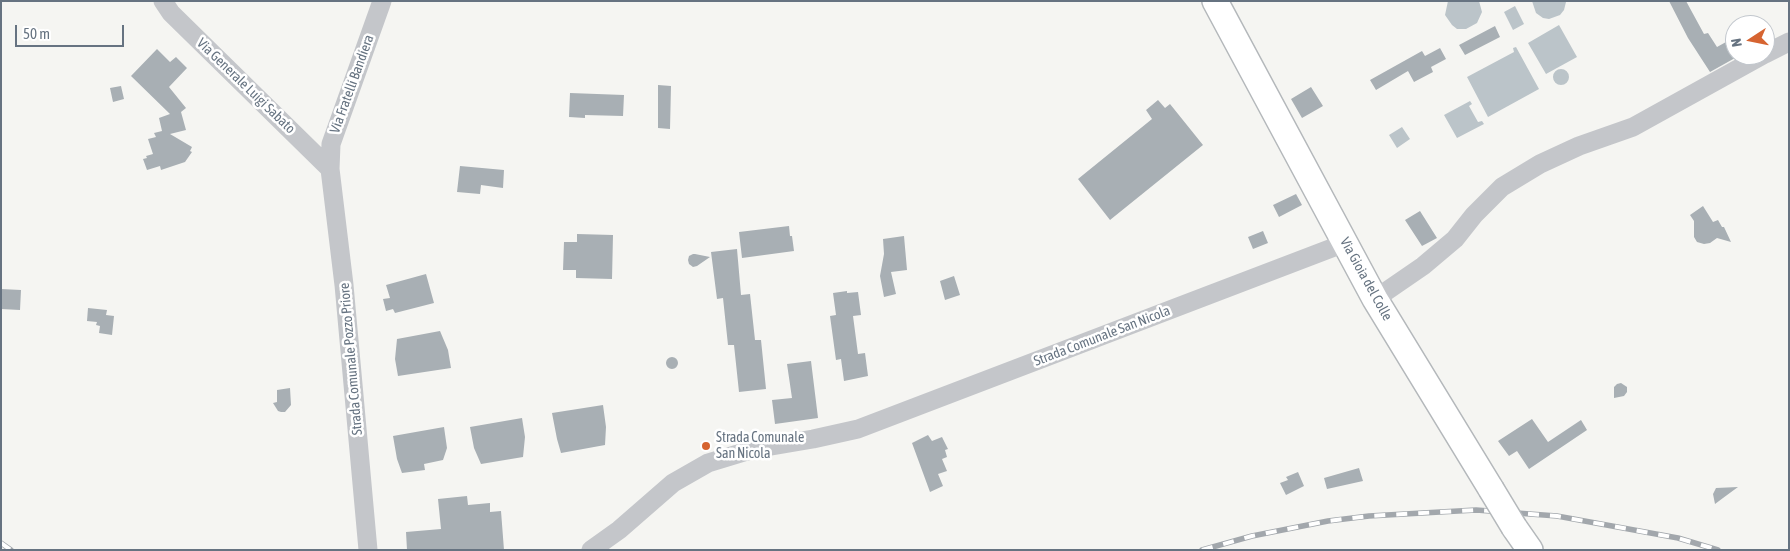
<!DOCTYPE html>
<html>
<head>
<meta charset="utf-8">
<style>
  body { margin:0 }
  #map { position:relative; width:1790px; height:551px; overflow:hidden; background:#f5f5f2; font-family:"Asap Condensed",sans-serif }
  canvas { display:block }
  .frame { position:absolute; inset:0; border:2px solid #667381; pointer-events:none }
  .north { position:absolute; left:1725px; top:15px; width:50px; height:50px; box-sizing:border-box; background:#fff; border:1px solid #c2c7cd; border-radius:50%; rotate:259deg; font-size:14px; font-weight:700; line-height:20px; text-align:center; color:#667381 }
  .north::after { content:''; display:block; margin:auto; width:18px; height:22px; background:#d66431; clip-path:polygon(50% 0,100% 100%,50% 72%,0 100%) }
  .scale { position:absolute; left:15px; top:25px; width:109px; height:22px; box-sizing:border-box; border:2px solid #667381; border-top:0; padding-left:6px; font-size:15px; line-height:18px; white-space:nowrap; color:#667381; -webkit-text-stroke:4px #fff; paint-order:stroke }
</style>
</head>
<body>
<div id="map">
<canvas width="1790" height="551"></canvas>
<div class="frame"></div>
<div class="north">N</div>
<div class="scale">50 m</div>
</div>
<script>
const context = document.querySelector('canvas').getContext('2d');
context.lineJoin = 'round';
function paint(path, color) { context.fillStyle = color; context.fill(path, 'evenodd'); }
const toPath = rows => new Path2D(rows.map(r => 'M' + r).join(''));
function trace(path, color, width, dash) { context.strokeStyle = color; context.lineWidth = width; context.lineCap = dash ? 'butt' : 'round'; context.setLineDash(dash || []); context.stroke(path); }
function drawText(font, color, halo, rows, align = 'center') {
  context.font = font + ' "Asap Condensed",sans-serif'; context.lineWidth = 5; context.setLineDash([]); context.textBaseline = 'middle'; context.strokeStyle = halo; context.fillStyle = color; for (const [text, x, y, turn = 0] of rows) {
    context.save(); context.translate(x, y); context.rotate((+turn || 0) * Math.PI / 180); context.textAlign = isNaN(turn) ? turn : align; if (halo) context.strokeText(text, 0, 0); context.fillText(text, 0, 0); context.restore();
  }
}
paint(toPath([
  [1448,1,1479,1,1482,12,1477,23,1466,29,1457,29,1452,25,1445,15],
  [1532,1,1566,1,1566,2,1564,10,1560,15,1549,19,1543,18,1536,13],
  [1515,6,1524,24,1513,30,1504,12],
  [1559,25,1577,57,1546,74,1528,43],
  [1516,47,1539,89,1488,117,1467,77,1514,52,1513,48],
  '1553 77a8 8 0 1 1 16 0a8 8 0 1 1-16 0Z',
  [1470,101,1472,104,1469,106,1478,122,1482,121,1484,124,1457,138,1444,115],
  [1402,127,1410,139,1397,148,1389,135]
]), '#bbc4c9');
paint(toPath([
  [1669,1,1686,1,1704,34,1708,33,1717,47,1735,37,1735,58,1710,72,1688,38],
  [1495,26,1500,37,1465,55,1459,45],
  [1440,48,1446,59,1431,67,1433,72,1414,82,1408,71,1376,90,1370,80,1422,51,1425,56],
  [157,49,170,62,176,57,187,68,169,87,186,108,181,112,186,130,170,134,192,147,190,151,192,152,185,162,161,170,160,166,147,170,143,159,147,158,146,156,153,154,148,139,156,137,154,133,162,131,159,118,170,114,131,76],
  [658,85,671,86,670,129,658,128],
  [121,86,124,99,113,102,110,88],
  [1311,87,1323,106,1302,118,1291,99],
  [570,93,624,95,623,116,585,115,585,118,569,117],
  [1158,100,1165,108,1170,104,1203,145,1110,220,1078,179,1152,119,1146,110],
  [460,166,504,170,503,188,481,185,480,194,457,192],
  [1296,194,1302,205,1279,217,1273,205],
  [1703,206,1713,222,1718,220,1722,227,1724,227,1731,242,1717,238,1710,243,1704,244,1697,242,1694,237,1694,221,1690,215],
  [1420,211,1437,238,1422,246,1405,220],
  [789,226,790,236,792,236,794,251,742,258,739,232],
  [1263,231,1268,243,1253,249,1248,237],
  [577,234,613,235,612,279,576,278,576,270,563,270,564,242,577,242],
  [904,236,907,270,891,272,896,294,884,297,880,276,884,254,883,239],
  [737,249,741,295,750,294,755,340,761,340,766,389,739,392,734,345,728,345,723,298,717,299,711,252],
  [693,254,695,254,710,257,697,266,693,267,689,264,688,260,689,256],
  [426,274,434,303,395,313,393,309,386,311,383,299,390,298,386,285],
  [954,276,960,295,945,300,940,281],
  [1,289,21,290,20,310,1,309],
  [847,291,847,293,858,292,861,315,853,316,858,354,865,353,868,376,844,381,841,359,836,360,830,316,836,315,833,293],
  [88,308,107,310,106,315,114,316,112,335,99,333,100,326,96,325,97,322,87,321],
  [440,331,448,350,451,368,398,376,395,359,397,339],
  '666 363a6 6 0 1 1 12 0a6 6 0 1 1-12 0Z',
  [811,361,818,418,775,424,772,400,792,398,787,364],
  [1621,383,1627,387,1627,392,1624,396,1614,398,1614,387,1617,384],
  [290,388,291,405,285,412,281,412,278,411,273,403,277,402,277,390],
  [603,405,606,427,605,445,561,453,557,439,552,413],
  [522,418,525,437,523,457,481,464,474,448,470,427],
  [1532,419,1548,442,1581,420,1587,430,1529,469,1517,451,1509,456,1498,441],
  [444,427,447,448,443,460,424,464,425,470,402,473,397,459,393,436],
  [928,435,932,441,942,437,948,449,945,450,947,457,942,459,947,471,938,474,943,486,930,492,912,443],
  [1359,468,1363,481,1327,489,1324,478],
  [1298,472,1304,486,1286,495,1280,483,1288,480,1286,477],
  [1738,487,1723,498,1715,504,1713,494,1716,488],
  [467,496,468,505,490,503,490,512,501,511,504,550,407,550,406,532,441,529,438,499]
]), '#a8afb4');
const major = toPath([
  [1215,1,1375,299,1491,489],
  [1514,527,1530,550]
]);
trace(major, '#b4b8bb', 28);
trace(toPath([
  [163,1,171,13,330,169],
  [1765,54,1789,42],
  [1375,299,1423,266,1455,239,1474,215,1502,187,1540,164,1579,146,1633,127,1763,55],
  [368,550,344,285,330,169,331,144,382,1],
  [591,550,619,530,673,483,708,463,754,449,813,439,858,429,1345,243]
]), '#c4c6ca', 19);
trace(major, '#fff', 25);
const rail = toPath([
  [1,543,11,550],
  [1202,550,1252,536,1328,521,1369,516,1476,510,1557,516,1678,538,1718,550]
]);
trace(rail, '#a2a7ac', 5.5);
trace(rail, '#fff', 4, [11]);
const majorBridge = toPath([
  [1491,489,1514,527]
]);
trace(majorBridge, '#b4b8bb', 28, []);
trace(majorBridge, '#fff', 25);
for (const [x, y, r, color] of [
  [706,446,5,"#d66431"]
]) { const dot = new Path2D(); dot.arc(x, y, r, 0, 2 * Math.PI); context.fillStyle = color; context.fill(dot); trace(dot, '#fff', 2); }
drawText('14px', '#667381', '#fff', [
  ["Via Fratelli Bandiera",352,84,-70],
  ["Via Generale Luigi Sabato",246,86,44],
  ["Via Gioia del Colle",1366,279,61],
  ["Strada Comunale San Nicola",1102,336,-21],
  ["Strada Comunale Pozzo Priore",351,359,-95]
]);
drawText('14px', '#667381', '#fff', [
  ["Strada Comunale",716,438],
  ["San Nicola",716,454]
], 'left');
</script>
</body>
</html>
